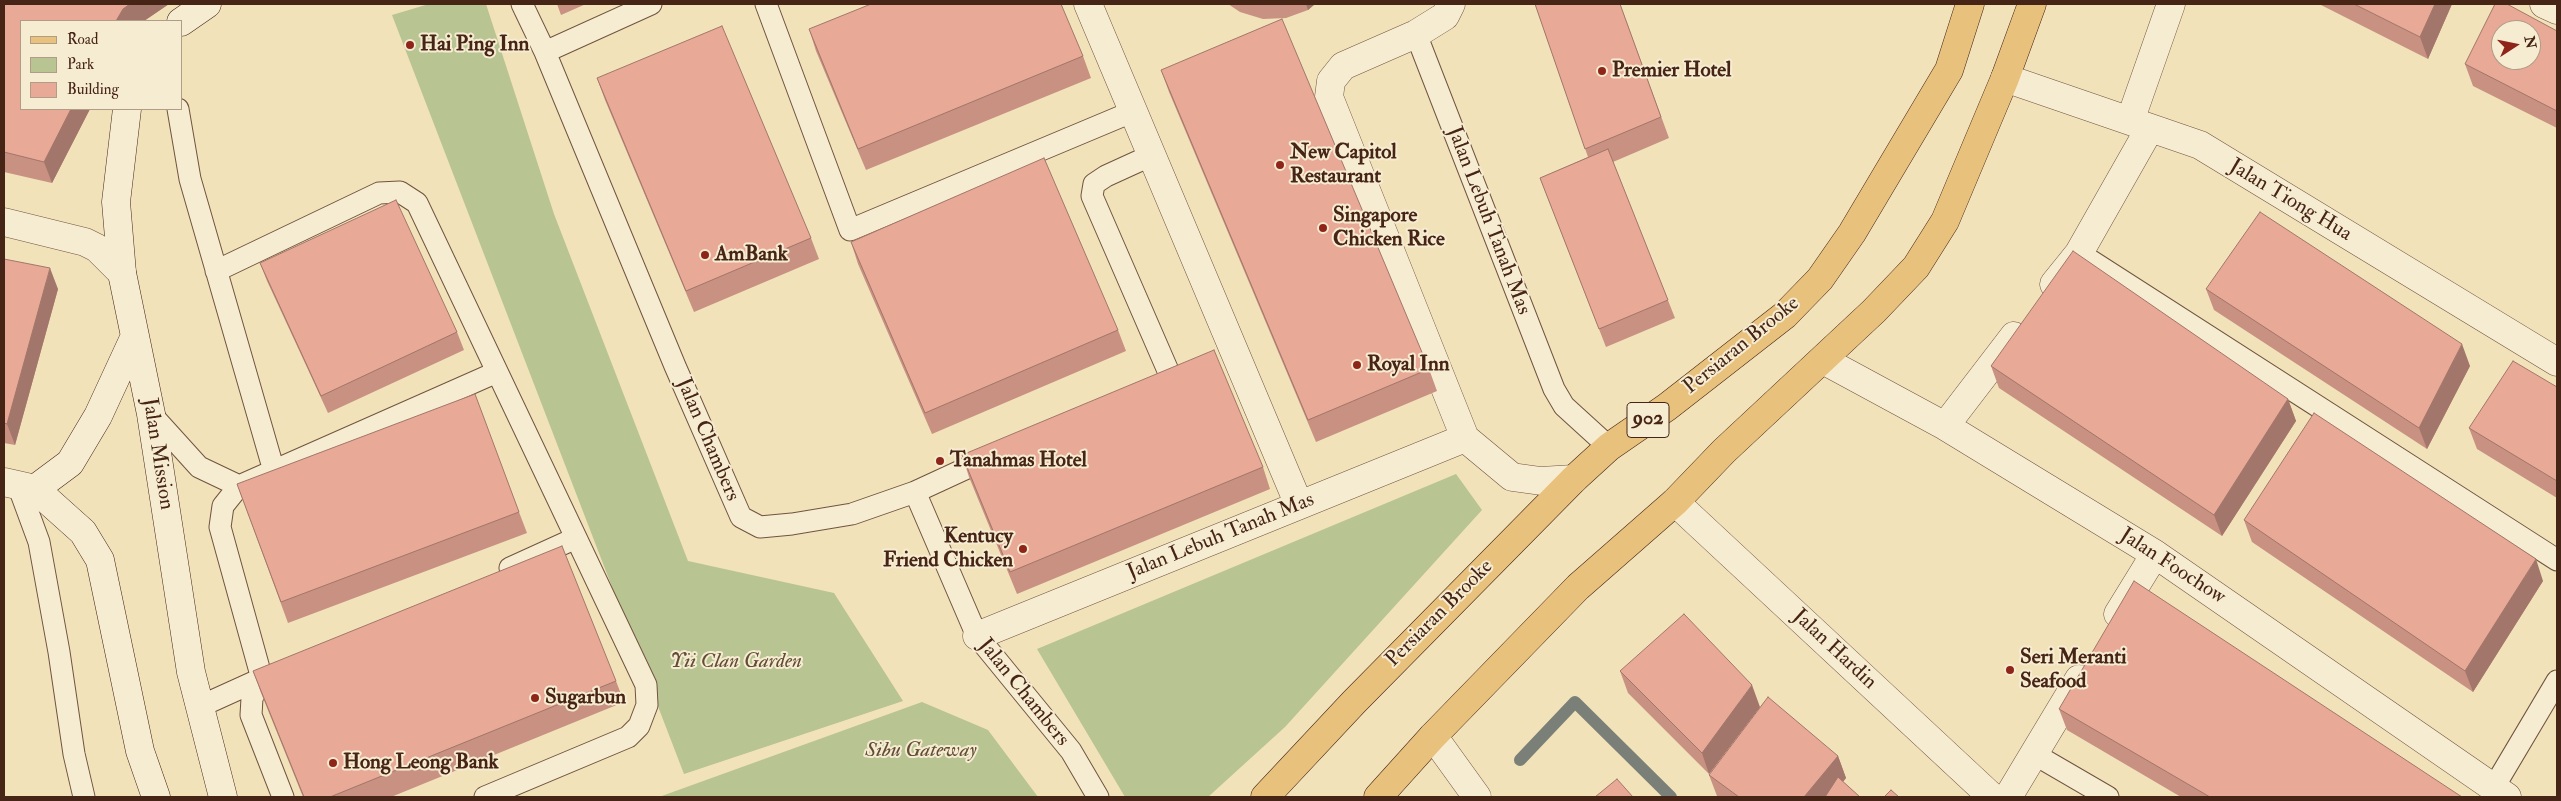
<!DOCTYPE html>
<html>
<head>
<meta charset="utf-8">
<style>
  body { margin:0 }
  #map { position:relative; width:2561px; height:801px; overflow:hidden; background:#f1e2b9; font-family:"IM FELL Double Pica",serif }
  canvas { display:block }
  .frame { position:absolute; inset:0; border:5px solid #462416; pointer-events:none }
  .legend { position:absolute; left:20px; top:20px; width:162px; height:90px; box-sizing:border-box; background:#f6ecd2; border:1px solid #b09c87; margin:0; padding:6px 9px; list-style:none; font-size:15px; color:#462416 }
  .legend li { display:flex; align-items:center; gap:10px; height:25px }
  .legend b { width:25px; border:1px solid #b09c87 }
  .north { position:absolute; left:2491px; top:20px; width:50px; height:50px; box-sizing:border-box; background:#f6ecd2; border:1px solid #b09c87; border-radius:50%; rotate:79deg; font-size:14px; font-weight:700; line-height:20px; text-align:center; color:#462416 }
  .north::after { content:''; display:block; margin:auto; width:18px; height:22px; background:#8f2418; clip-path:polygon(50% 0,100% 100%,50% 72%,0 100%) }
</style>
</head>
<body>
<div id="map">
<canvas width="2561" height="801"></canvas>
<div class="frame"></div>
<ul class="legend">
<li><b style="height:6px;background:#e8c17c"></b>Road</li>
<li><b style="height:14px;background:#b8c491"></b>Park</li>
<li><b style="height:14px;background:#e8a997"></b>Building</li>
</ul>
<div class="north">N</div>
</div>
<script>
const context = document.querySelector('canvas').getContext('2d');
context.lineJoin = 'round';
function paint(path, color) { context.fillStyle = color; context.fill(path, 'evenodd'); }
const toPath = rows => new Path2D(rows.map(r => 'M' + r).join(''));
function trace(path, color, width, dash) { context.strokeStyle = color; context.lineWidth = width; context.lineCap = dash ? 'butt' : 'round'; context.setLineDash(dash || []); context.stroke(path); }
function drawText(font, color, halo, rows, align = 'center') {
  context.font = font + ' "IM FELL Double Pica",serif'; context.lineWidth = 4; context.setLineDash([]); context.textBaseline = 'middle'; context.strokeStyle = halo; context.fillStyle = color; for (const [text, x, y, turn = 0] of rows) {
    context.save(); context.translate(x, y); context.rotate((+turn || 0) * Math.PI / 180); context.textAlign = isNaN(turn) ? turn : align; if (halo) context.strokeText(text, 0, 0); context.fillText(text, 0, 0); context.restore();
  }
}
paint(toPath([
  [429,4,486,4,554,214,688,561,834,593,903,701,684,774,392,15],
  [1456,474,1482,510,1285,727,1208,797,1125,797,1037,649],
  [922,702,988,730,1038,797,659,797]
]), '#b8c491');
trace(toPath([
  [1520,760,1575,702,1671,797]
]), '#7a7f77', 12);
const lane = toPath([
  [522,4,545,52,675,366,741,517,760,527,792,524,852,514,915,492,977,636,1071,751,1098,797],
  [766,4,850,230,1134,111],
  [1416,34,1554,389,1564,406,1609,447],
  [545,52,651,4],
  [178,109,190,179,274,471],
  [1152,155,1106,176,1094,184,1092,196,1169,373],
  [2079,253,2557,560],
  [216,271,379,193,400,192,417,203,646,685,647,705,639,726,628,737,485,797],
  [151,414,199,467,239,486],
  [18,485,39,542,59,652,74,754,84,797],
  [915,492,993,456],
  [510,568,576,538],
  [201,706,265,677],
  [2034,754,2108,797],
  [2494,787,2557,681],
  [283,797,251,715,252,698,262,679,220,527,223,506,239,486,497,372]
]);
const street = toPath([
  [1088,4,1299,505],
  [1451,4,1445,16,1416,34,1343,66,1331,81,1329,97,1465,438,1512,477,1541,481,1574,479],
  [2544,4,2557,10],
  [2005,78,2200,145,2557,362],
  [2130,121,2171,4],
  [4,222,85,242,97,248,122,273],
  [2054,284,2079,253,2150,128],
  [1823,360,1945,426,2155,554,2507,797],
  [1945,426,2014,336],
  [4,482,35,489],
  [1675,502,1992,797],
  [2118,614,2155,554],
  [977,636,1465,438],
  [1433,736,1477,797],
  [2008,797,2079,679]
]);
const secondary = toPath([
  [181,22,207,4],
  [127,109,116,202,122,273,151,414,191,672,223,797],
  [135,336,98,416,70,463,35,489,83,532,100,560,140,751,156,797]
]);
const primary = toPath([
  [1265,797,1354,702,1574,479,1609,447,1667,407,1785,315,1820,279,1852,233,1949,70,1970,4],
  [1378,797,1433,736,1578,587,1675,502,1724,451,1874,311,1916,267,1945,221,2005,78,2032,4]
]);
trace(lane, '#71543f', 23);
trace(street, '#71543f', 29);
trace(secondary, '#462416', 29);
trace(primary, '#462416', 29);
trace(lane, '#f6ecd2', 21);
trace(street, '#f6ecd2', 28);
trace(secondary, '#f6ecd2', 28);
trace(primary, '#e8c17c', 28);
paint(toPath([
  [4,4,169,4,144,21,21,21,21,109,90,109,52,183,4,172],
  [557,4,586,4,561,15],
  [1228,4,1315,4,1308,10,1286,18,1263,19,1240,12],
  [1535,4,1620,4,1669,138,1613,162,1675,318,1606,347,1540,178,1588,157],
  [2319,4,2452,4,2428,59],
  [809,29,1083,56,1091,78,866,170,816,51],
  [2557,31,2557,128,2473,86,2465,64],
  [1161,70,1429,369,1437,391,1316,442,1169,92],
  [597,78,811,238,819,259,694,312,605,100],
  [851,242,1118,330,1126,351,932,434,858,264],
  [4,259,58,289,15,445,4,443],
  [260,263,457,332,464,350,328,413,267,281],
  [2206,289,2470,366,2427,449,2214,310],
  [1991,366,2288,399,2296,421,2222,536,1999,388],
  [2557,387,2557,498,2477,449,2469,428],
  [962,455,1263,467,1270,489,1017,594,969,477],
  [237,484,519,512,527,533,288,623],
  [2244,520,2543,581,2473,692,2252,542],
  [253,671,616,681,624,702,391,797,303,797,261,693],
  [1620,671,1760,707,1709,774,1628,693],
  [2059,709,2462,797,2181,797,2067,730],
  [1838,756,1846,778,1843,782,1860,797,1718,797,1717,796,1709,775]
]), '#c89182');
paint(toPath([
  [130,4,169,4,144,21,116,21,123,9],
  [1306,4,1315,4,1308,10],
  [2435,4,2452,4,2428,59,2420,37],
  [71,109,90,109,52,183,44,162],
  [50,268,58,289,15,445,7,424],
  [2462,344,2470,366,2427,449,2419,428],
  [2288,399,2296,421,2222,536,2214,515],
  [2536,559,2543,581,2473,692,2465,671],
  [1752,685,1760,707,1709,774,1702,753],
  [1838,756,1846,778,1830,797,1804,797]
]), '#a2766a');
const building = toPath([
  [4,4,130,4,123,9,116,21,21,21,21,109,71,109,44,162,4,152,4,4],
  [871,4,1061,4,1083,56,858,149,809,29,871,4],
  [1535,4,1620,4,1661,117,1585,149,1535,4],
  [2354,4,2435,4,2420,37,2354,4],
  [2495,4,2507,4,2557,31,2557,111,2465,64,2495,4],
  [2501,30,2531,30,2531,60,2501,60,2501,30],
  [1282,19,1429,369,1308,420,1161,70,1282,19],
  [722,26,811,238,686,291,597,78,722,26],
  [1608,149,1668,300,1599,329,1540,178,1608,149],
  [1044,158,1118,330,925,413,851,242,1044,158],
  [396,200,457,332,321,396,260,263,396,200],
  [2260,212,2462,344,2419,428,2206,289,2260,212],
  [2073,251,2288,399,2214,515,1991,366,2073,251],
  [4,259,50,268,7,424,4,423,4,259],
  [1214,350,1263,467,1010,572,962,455,1214,350],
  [2513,361,2557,387,2557,481,2469,428,2513,361],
  [475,394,519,512,281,602,237,484,475,394],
  [2314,413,2536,559,2465,671,2244,520,2314,413],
  [562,546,616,681,330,797,304,797,253,671,562,546],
  [2134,581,2462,797,2210,797,2059,709,2134,581],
  [1684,614,1752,685,1702,753,1620,671,1684,614],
  [1768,697,1838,756,1804,797,1739,797,1709,775,1768,697],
  [1838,777,1860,797,1825,797,1838,777],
  [1617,779,1633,797,1595,797,1617,779],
  [1891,790,1899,797,1884,797,1891,790]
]);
paint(building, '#e8a997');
trace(building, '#a2766a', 1);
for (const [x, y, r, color] of [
  [410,45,5,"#8f2418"],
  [1602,71,5,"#8f2418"],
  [1280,165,5,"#8f2418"],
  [1323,228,5,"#8f2418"],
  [705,255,5,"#8f2418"],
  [1357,365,5,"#8f2418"],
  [940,461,5,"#8f2418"],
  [1023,549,5,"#8f2418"],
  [2010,670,5,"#8f2418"],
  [535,698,5,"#8f2418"],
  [333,763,5,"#8f2418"]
]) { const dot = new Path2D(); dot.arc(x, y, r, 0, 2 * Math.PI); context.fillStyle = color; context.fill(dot); trace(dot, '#f6ecd2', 2); }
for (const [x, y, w] of [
  [1648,420,42]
]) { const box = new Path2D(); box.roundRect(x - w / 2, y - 17.5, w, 35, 4); context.fillStyle = '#f6ecd2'; context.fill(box); trace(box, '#462416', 1); }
drawText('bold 20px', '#462416', null, [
  ["902",1648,420]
]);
drawText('bold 21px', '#462416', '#f6ecd2', [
  ["Hai Ping Inn",420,45],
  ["Premier Hotel",1612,71],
  ["New Capitol",1290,153],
  ["Restaurant",1290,177],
  ["Singapore",1333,216],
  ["Chicken Rice",1333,240],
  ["AmBank",715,255],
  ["Royal Inn",1367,365],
  ["Tanahmas Hotel",950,461],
  ["Kentucy",1013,537,"right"],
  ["Friend Chicken",1013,561,"right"],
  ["Seri Meranti",2020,658],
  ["Seafood",2020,682],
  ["Sugarbun",545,698],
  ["Hong Leong Bank",343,763]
], 'left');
drawText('21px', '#462416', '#f6ecd2', [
  ["Jalan Tiong Hua",2290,201,31],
  ["Jalan Lebuh Tanah Mas",1488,221,69],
  ["Persiaran Brooke",1742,346,-39],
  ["Jalan Chambers",707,440,67],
  ["Jalan Mission",157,454,81],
  ["Jalan Lebuh Tanah Mas",1221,537,-22],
  ["Jalan Foochow",2172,567,33],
  ["Persiaran Brooke",1440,614,-45],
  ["Jalan Hardin",1834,650,43],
  ["Jalan Chambers",1023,693,51]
]);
drawText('italic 21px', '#624c35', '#f6ecd2', [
  ["Yii Clan Garden",736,662],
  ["Sibu Gateway",921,751]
]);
</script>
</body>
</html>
